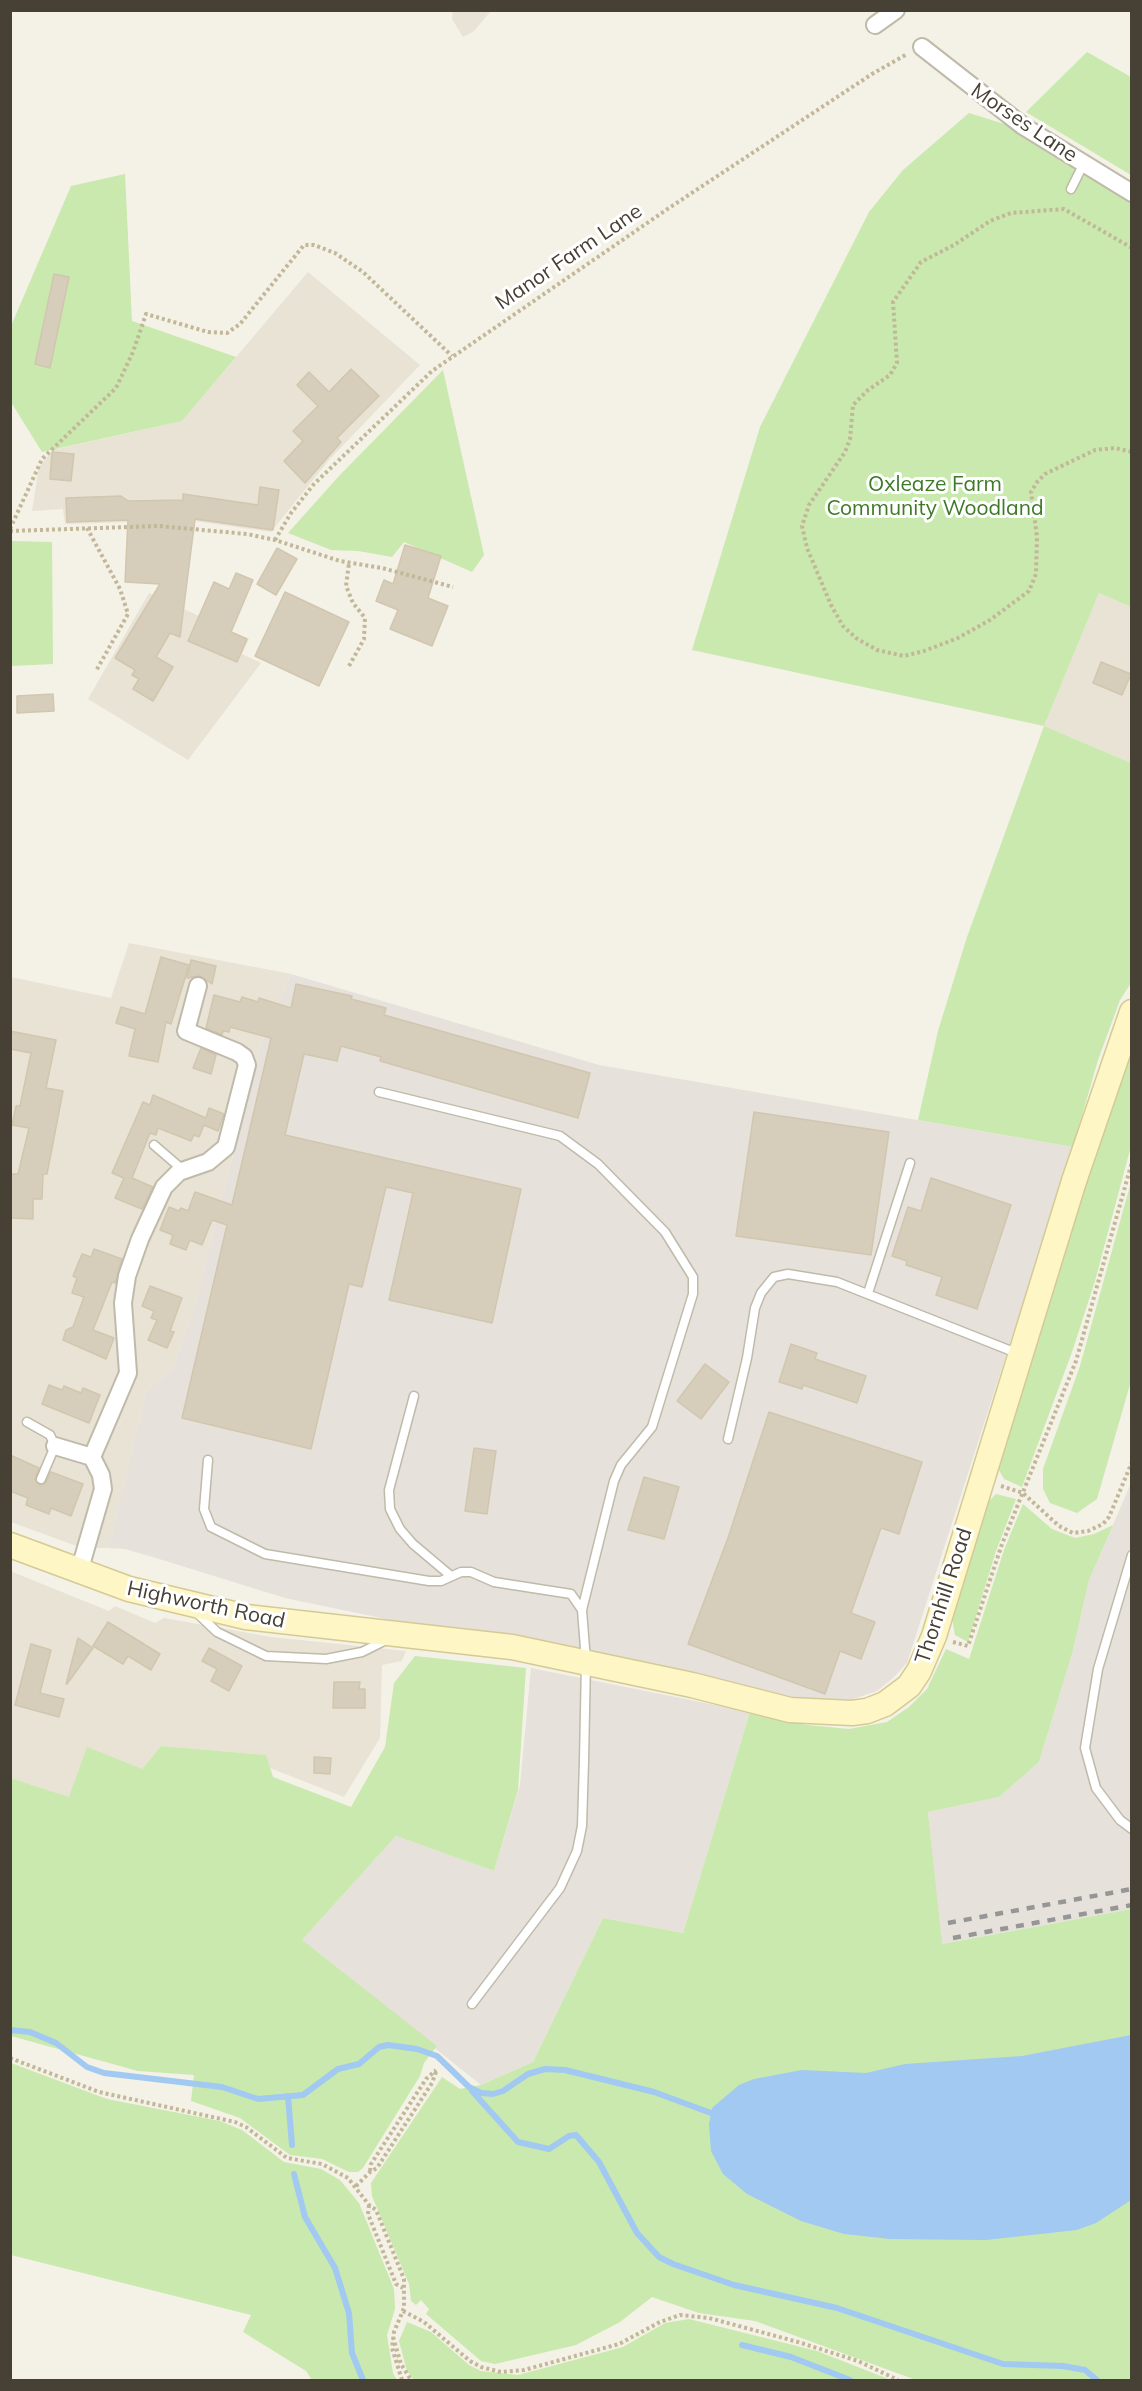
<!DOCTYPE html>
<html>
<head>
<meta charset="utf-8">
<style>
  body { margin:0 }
  #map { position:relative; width:1142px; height:2391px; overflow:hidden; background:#f4f1e6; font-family:Mulish,sans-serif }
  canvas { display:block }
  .frame { position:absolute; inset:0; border:12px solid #474135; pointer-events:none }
</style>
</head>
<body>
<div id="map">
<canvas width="1142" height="2391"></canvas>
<div class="frame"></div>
</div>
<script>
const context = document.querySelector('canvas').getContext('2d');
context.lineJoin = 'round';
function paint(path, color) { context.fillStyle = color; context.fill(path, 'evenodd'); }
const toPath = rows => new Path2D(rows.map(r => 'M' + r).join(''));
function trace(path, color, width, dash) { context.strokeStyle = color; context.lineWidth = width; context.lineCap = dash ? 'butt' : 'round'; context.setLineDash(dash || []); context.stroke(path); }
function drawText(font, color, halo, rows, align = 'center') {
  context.font = font + ' Mulish,sans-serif'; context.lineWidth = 6; context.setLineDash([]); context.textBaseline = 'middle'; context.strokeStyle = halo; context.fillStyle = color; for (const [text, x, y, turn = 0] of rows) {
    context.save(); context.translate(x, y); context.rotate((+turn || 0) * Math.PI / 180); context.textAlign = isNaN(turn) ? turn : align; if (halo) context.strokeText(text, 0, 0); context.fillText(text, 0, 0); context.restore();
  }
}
paint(toPath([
  [453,11,453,10,491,11,474,31,463,37,452,19],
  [308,272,420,365,329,460,271,532,188,520,65,524,63,509,32,511,39,467,53,450,182,421],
  [149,593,249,639,242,654,261,663,188,760,88,699],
  [1099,593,1131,607,1131,763,1044,726],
  [129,943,291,974,261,1045,192,1315,172,1369,147,1390,108,1548,82,1548,11,1522,11,977,111,998],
  [10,1571,109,1611,115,1606,155,1623,164,1618,271,1637,406,1651,402,1661,382,1665,380,1738,344,1797,270,1768,265,1755,161,1746,142,1769,69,1797,11,1778]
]), '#e8e3d4');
paint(toPath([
  [291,974,599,1065,1073,1147,907,1663,893,1678,877,1691,844,1702,820,1702,410,1624,285,1598,156,1558,125,1549,108,1548,147,1390,172,1369,192,1315,261,1045],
  [1131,1483,1131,1909,941,1944,928,1812,999,1797,1039,1762,1072,1654,1089,1580],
  [531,1668,750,1712,683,1933,603,1918,533,2062,481,2085,301,1941,396,1836,494,1871,520,1785]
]), '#e6e2db');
paint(toPath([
  [1087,52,1131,77,1131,175,1026,112],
  [969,113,1014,127,1131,203,1131,607,1099,593,1044,726,1131,763,1131,983,1120,1000,1098,1060,1073,1147,918,1120,938,1031,967,937,1044,726,692,650,760,427,869,212,903,170],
  [125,174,132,321,236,357,182,421,42,452,11,402,11,326,71,186],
  [443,370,484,555,472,572,404,542,392,557,358,551,331,550,288,533,339,476],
  [11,541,52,542,53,664,11,666],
  [1131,1044,1131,1146,1095,1281,1072,1352,1022,1487,1004,1479,999,1470,1000,1447,1052,1281],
  [1131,1182,1131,1381,1097,1499,1077,1513,1050,1503,1043,1489,1043,1469,1080,1366],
  [996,1494,1016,1499,996,1551,968,1642,955,1635,952,1618,984,1506],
  [1023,1504,1052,1529,1075,1538,1094,1534,1113,1525,1089,1580,1072,1654,1039,1762,999,1797,928,1812,942,1944,1131,1909,1131,2380,916,2380,755,2321,699,2313,652,2297,620,2322,576,2345,495,2364,481,2361,426,2314,429,2309,421,2300,416,2305,411,2301,409,2284,372,2196,371,2183,442,2077,460,2089,481,2085,533,2062,603,1918,683,1933,750,1712,807,1725,849,1729,887,1722,909,1707,927,1689,946,1649,969,1659,1004,1550],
  [415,1656,526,1668,518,1790,494,1871,396,1836,302,1940,437,2046,424,2063,420,2076,363,2168,358,2172,349,2172,322,2159,290,2155,240,2118,191,2101,194,2075,138,2071,11,2036,11,1778,69,1797,87,1747,142,1769,161,1746,266,1755,273,1777,351,1807,385,1747,394,1683],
  [11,2063,107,2099,220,2121,242,2130,284,2162,321,2169,340,2180,359,2203,394,2289,395,2309,387,2335,393,2373,397,2380,312,2380,306,2371,243,2332,251,2315,11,2255],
  [689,2319,817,2351,891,2380,414,2380,407,2371,399,2341,407,2322,431,2332,469,2365,481,2371,518,2375,623,2347,665,2323]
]), '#c9e9ae');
paint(toPath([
  [1131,2035,1131,2200,1096,2223,1077,2230,986,2240,890,2239,844,2234,801,2221,747,2194,723,2174,711,2151,709,2124,712,2108,739,2085,754,2079,802,2070,866,2073,905,2064,1022,2056]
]), '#a1c9f2');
trace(toPath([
  [10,2030,30,2032,56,2043,87,2067,104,2073,222,2087,258,2099,303,2095,338,2069,359,2064,379,2047,388,2045,417,2049,437,2056,469,2087,481,2093,493,2094,503,2091,528,2074,545,2069,565,2070,654,2092,711,2113],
  [472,2091,518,2142,549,2149,569,2136,576,2135,599,2162,637,2233,659,2257,673,2264,734,2285,837,2308,1003,2364,1063,2366,1085,2370,1097,2380],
  [288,2096,292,2145],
  [294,2174,305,2217,335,2268,349,2313,352,2353,363,2380],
  [742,2345,791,2357,850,2380]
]), '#a1c9f2', 6);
const building = toPath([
  [54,274,69,277,50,368,35,364,54,274],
  [351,369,379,396,337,438,341,442,305,483,284,461,303,441,293,431,318,406,297,385,309,372,329,392,351,369],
  [52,452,74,454,71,481,50,479,52,452],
  [260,487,279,490,273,530,195,519,180,637,170,633,156,657,173,667,153,701,133,689,139,679,132,675,135,670,115,658,160,584,125,582,128,520,67,522,66,498,121,496,128,501,183,500,183,494,258,505,260,487],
  [405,545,441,556,428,598,448,606,432,646,390,629,398,610,376,601,384,580,393,584,405,545],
  [277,548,297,559,276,595,257,584,277,548],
  [236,573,253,580,231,632,247,639,237,662,188,641,214,582,229,589,236,573],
  [285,592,349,622,319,686,255,656,285,592],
  [1101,662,1131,674,1122,695,1093,683,1101,662],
  [53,694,54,711,17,713,17,696,53,694],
  [161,957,189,965,171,1024,166,1022,158,1062,129,1056,135,1029,116,1023,121,1007,145,1014,161,957],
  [191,960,216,966,212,984,200,976,187,978,191,960],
  [296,984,352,996,351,999,386,1008,384,1015,590,1073,578,1118,380,1061,381,1057,341,1046,337,1061,304,1054,285,1135,521,1189,492,1323,389,1300,413,1193,386,1187,362,1287,349,1284,311,1449,182,1418,227,1225,212,1220,202,1245,190,1240,186,1250,170,1244,173,1235,160,1230,169,1207,179,1211,181,1208,188,1211,195,1192,232,1205,271,1038,230,1027,229,1032,223,1031,222,1035,206,1028,214,995,240,1002,242,997,258,1002,259,998,291,1008,296,984],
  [10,1031,56,1040,46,1088,63,1091,47,1174,43,1174,42,1199,33,1199,33,1219,10,1218,10,1174,18,1174,29,1128,12,1125,16,1106,20,1106,31,1053,10,1049,10,1031],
  [201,1048,216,1055,211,1074,193,1068,201,1048],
  [153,1095,206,1118,209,1108,224,1114,218,1131,204,1125,199,1137,194,1135,191,1141,158,1128,156,1135,150,1133,132,1178,153,1187,142,1209,115,1198,124,1178,112,1173,143,1102,150,1105,153,1095],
  [754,1112,889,1132,871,1255,736,1236,754,1112],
  [931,1178,1011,1205,977,1309,936,1295,942,1277,906,1265,907,1261,892,1256,908,1207,921,1211,931,1178],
  [94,1249,122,1259,115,1283,112,1282,93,1330,114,1338,106,1359,63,1340,66,1330,73,1327,84,1297,72,1293,77,1278,73,1276,82,1254,91,1257,94,1249],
  [150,1286,182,1298,170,1331,174,1332,167,1348,148,1340,157,1320,151,1318,154,1311,142,1306,150,1286],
  [791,1344,817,1353,815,1359,866,1376,857,1403,803,1385,802,1389,779,1382,791,1344],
  [705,1364,729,1382,701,1419,677,1401,705,1364],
  [49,1385,62,1390,64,1386,81,1393,83,1388,100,1395,89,1423,42,1404,49,1385],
  [769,1412,922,1462,899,1534,881,1528,851,1613,875,1622,861,1659,840,1651,825,1694,688,1644,728,1538,769,1412],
  [474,1448,496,1451,487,1514,465,1511,474,1448],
  [10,1455,39,1468,35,1479,39,1485,45,1484,51,1472,83,1484,71,1516,51,1508,49,1514,26,1505,28,1498,10,1491,10,1455],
  [644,1477,679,1487,664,1539,628,1530,644,1477],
  [108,1622,160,1654,151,1670,128,1656,123,1664,93,1646,108,1622],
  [78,1638,93,1648,67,1684,66,1684,78,1638],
  [31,1644,51,1650,40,1693,64,1699,59,1717,15,1705,31,1644],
  [209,1648,242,1666,229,1691,211,1681,217,1669,202,1661,209,1648],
  [334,1682,360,1682,359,1689,365,1689,365,1708,333,1708,334,1682],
  [314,1757,331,1758,330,1774,314,1773,314,1757]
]);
paint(building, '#d6cebb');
trace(building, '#d1c6ae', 1.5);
const lane = toPath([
  [1071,189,1084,163],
  [379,1092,560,1136,598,1164,665,1232,693,1277,693,1294,652,1427,621,1465,614,1481,582,1610],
  [154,1145,183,1170],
  [868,1293,910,1163],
  [414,1396,389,1490,390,1509,400,1529,413,1544,451,1576],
  [27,1422,50,1435,55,1446,41,1479],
  [728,1439,747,1358,755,1308,761,1293,774,1277,788,1274,837,1282,1019,1354],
  [208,1460,204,1509,211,1527,265,1554,429,1581,441,1581,461,1572,471,1572,494,1582,571,1594,582,1610,586,1661,584,1761,582,1826,577,1851,560,1888,472,2004],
  [1132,1555,1098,1669,1085,1748,1096,1788,1120,1820,1132,1829],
  [195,1611,217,1632,266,1656,326,1659,362,1652,386,1640]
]);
const street = toPath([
  [875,25,896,10],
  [922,47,1023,126,1132,193],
  [55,1446,92,1457],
  [79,1572,103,1489,101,1475,92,1457,128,1373,123,1303,127,1276,140,1239,164,1187,179,1172,208,1162,226,1147,247,1065,244,1057,237,1052,186,1031,198,986]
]);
const secondary = toPath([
  [10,1545,129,1589,246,1617,512,1647,692,1685,790,1710,852,1713,867,1711,885,1704,909,1686,919,1671,934,1636,1074,1181,1132,1012]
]);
trace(lane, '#bfbaa9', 11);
trace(street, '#bfbaa9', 20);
trace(secondary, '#d5ca95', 27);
trace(toPath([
  [1132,248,1064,209,1011,213,990,221,954,245,921,262,893,302,897,363,890,375,868,390,853,405,850,439,845,452,809,505,802,526,807,548,831,605,843,626,856,638,877,650,904,656,924,651,958,638,990,620,1029,591,1036,574,1037,537,1031,492,1037,482,1045,474,1095,450,1115,448,1132,452],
  [87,528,120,589,128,614,96,671],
  [10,529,42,459,116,388,133,352,146,314,208,332,227,333,240,324,304,245,314,245,335,253,363,272,452,356],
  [10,531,159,526,247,534,275,540,340,561,382,568,453,587],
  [275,540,291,513,314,484,432,371,669,208,872,74,907,54],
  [349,666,364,639,365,618,353,603,346,586,349,563],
  [1001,1486,1023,1493,1059,1526,1073,1533,1088,1531,1103,1524,1109,1517,1132,1462],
  [953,1642,968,1646,1002,1544,1076,1361,1132,1162],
  [10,2058,99,2092,235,2122,246,2127,287,2158,322,2164,348,2178,369,2205,376,2210,404,2279,404,2308,394,2332,392,2348,402,2380],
  [370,2171,371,2164,426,2079,436,2070],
  [356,2186,370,2172,377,2168,432,2083,437,2069],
  [369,2205,368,2214,396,2284,403,2288],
  [403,2311,424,2322,470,2361,481,2367,501,2372,524,2370,619,2344,660,2322,680,2315,709,2318,798,2342,858,2361,898,2380],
  [393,2337,401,2364,411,2380]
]), '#c2b799', 4, [3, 3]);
trace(lane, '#fff', 8);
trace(street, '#fff', 16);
trace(secondary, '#fff6c5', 24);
trace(toPath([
  [948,1923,1132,1889],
  [953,1938,1132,1905]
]), '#969696', 4.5, [8, 8]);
drawText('21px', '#474135', '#fff', [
  ["Morses Lane",1024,123,34],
  ["Manor Farm Lane",569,257,-34],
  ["Thornhill Road",944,1596,-72],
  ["Highworth Road",206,1605,12]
]);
drawText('21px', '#3e7a27', '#fff', [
  ["Oxleaze Farm",935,485],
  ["Community Woodland",935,509]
]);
</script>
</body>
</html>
